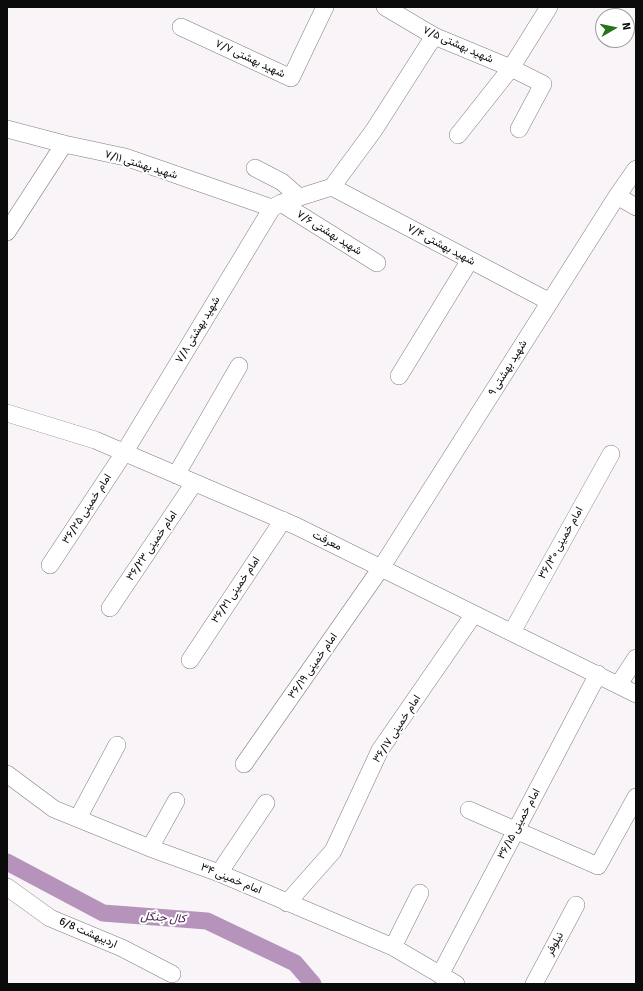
<!DOCTYPE html>
<html>
<head>
<meta charset="utf-8">
<style>
  body { margin:0 }
  #map { position:relative; width:643px; height:991px; overflow:hidden; background:#f8f4f8; font-family:Signika,sans-serif }
  canvas { display:block }
  .frame { position:absolute; inset:0; border:8px solid #0c0b0c; pointer-events:none }
  .north { position:absolute; left:595px; top:8px; width:40px; height:40px; box-sizing:border-box; background:#fff; border:1px solid #9e9d9e; border-radius:50%; rotate:81deg; font-size:11px; font-weight:700; line-height:16px; text-align:center; color:#0c0b0c }
  .north::after { content:''; display:block; margin:auto; width:14px; height:18px; background:#27741b; clip-path:polygon(50% 0,100% 100%,50% 72%,0 100%) }
</style>
</head>
<body>
<div id="map">
<canvas width="643" height="991"></canvas>
<div class="frame"></div>
<div class="north">N</div>
</div>
<script>
const context = document.querySelector('canvas').getContext('2d');
context.lineJoin = 'round';
const toPath = rows => new Path2D(rows.map(r => 'M' + r).join(''));
function trace(path, color, width, dash) { context.strokeStyle = color; context.lineWidth = width; context.lineCap = dash ? 'butt' : 'round'; context.setLineDash(dash || []); context.stroke(path); }
function drawText(font, color, halo, rows, align = 'center') {
  context.font = font + ' Signika,Vazirmatn,sans-serif'; context.lineWidth = 4; context.setLineDash([]); context.textBaseline = 'middle'; context.strokeStyle = halo; context.fillStyle = color; for (const [text, x, y, turn = 0] of rows) {
    context.save(); context.translate(x, y); context.rotate((+turn || 0) * Math.PI / 180); context.textAlign = isNaN(turn) ? turn : align; if (halo) context.strokeText(text, 0, 0); context.fillText(text, 0, 0); context.restore();
  }
}
trace(toPath([
  [7,862,103,913,207,921,295,963,313,984]
]), '#b593bb', 17);
const minor = toPath([
  [385,7,434,36,511,68,543,84,519,129],
  [181,27,291,78,325,7],
  [7,129,64,144,125,157,272,208],
  [458,135,511,68,549,7],
  [255,168,282,182,299,197],
  [332,187,550,302],
  [617,196,636,207],
  [281,203,377,263],
  [7,232,64,144],
  [399,376,470,260],
  [7,413,95,440,296,526,636,694],
  [176,475,239,366],
  [50,565,124,453,272,208,281,203,332,187,374,130,434,36],
  [110,608,194,483],
  [512,632,611,454],
  [190,660,283,520],
  [619,684,636,658],
  [244,764,381,568,617,196,636,169],
  [7,774,54,809,150,848,219,873,393,947,456,984],
  [469,810,598,866,636,797],
  [78,818,117,745],
  [150,848,176,801],
  [219,873,266,803],
  [7,887,50,918,122,948,172,974],
  [287,903,333,851,380,750,474,614],
  [393,947,420,893],
  [440,975,598,674],
  [534,984,576,905]
]);
trace(minor, '#7f7c80', 18);
trace(minor, '#fff', 17);
drawText('11px', '#0c0b0c', '#fff', [
  ["شهید بهشتی ۷/۵",458,45,24],
  ["شهید بهشتی ۷/۷",250,59,25],
  ["شهید بهشتی ۷/۱۱",141,165,17],
  ["شهید بهشتی ۷/۶",329,233,32],
  ["شهید بهشتی ۷/۴",441,245,28],
  ["شهید بهشتی ۷/۸",198,330,-59],
  ["شهید بهشتی ۹",508,368,-58],
  ["امام خمینی ۳۶/۲۵",87,509,-57],
  ["معرفت",327,541,26],
  ["امام خمینی ۳۶/۳۰",561,543,-61],
  ["امام خمینی ۳۶/۲۳",152,546,-56],
  ["امام خمینی ۳۶/۲۱",236,590,-56],
  ["امام خمینی ۳۶/۱۹",313,666,-55],
  ["امام خمینی ۳۶/۱۷",397,729,-57],
  ["امام خمینی ۳۶/۱۵",519,824,-62],
  ["امام خمینی ۳۴",231,879,22],
  ["اردیبهشت 6/8",88,933,23],
  ["نیلوفر",555,944,-62]
]);
drawText('italic 12px', '#4e2356', '#fff', [
  ["کال جنگل",163,918,4]
]);
</script>
</body>
</html>
